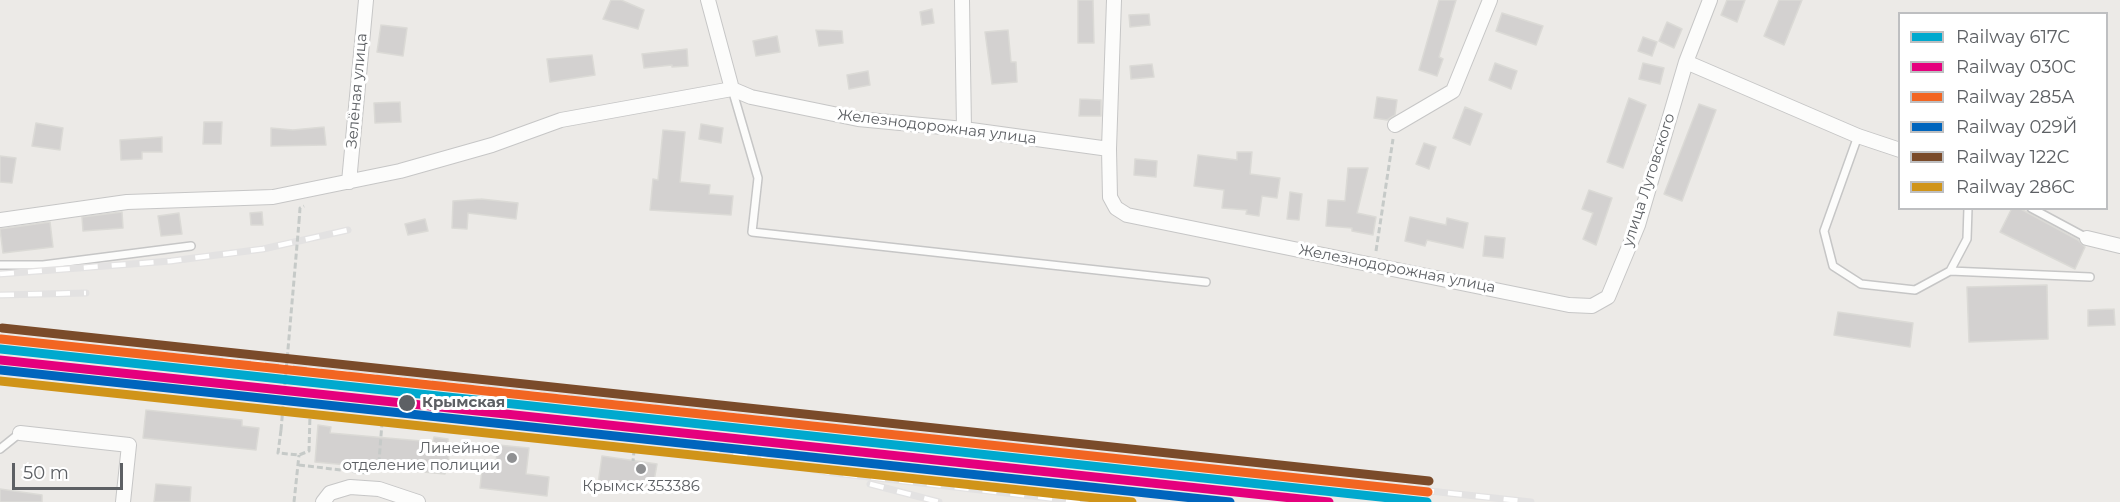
<!DOCTYPE html>
<html>
<head>
<meta charset="utf-8">
<style>
  body { margin:0 }
  #map { position:relative; width:2120px; height:502px; overflow:hidden; background:#eceae7; font-family:Montserrat,sans-serif }
  canvas { display:block }
  .legend { position:absolute; left:1898px; top:12px; width:210px; height:198px; box-sizing:border-box; background:#fff; border:2px solid #bebfc1; margin:0; padding:8px 10px; list-style:none; font-size:18px; color:#5d6064 }
  .legend li { display:flex; align-items:center; gap:12px; height:30px }
  .legend b { width:30px; border:2px solid #bebfc1 }
  .scale { position:absolute; left:12px; top:463px; width:111px; height:27px; box-sizing:border-box; border:3px solid #5d6064; border-top:0; padding-left:8px; font-size:18px; line-height:21px; white-space:nowrap; color:#5d6064; -webkit-text-stroke:4px #fff; paint-order:stroke }
</style>
</head>
<body>
<div id="map">
<canvas width="2120" height="502"></canvas>
<ul class="legend">
<li><b style="height:8px;background:#00a9ce"></b>Railway 617C</li>
<li><b style="height:8px;background:#e5007d"></b>Railway 030C</li>
<li><b style="height:8px;background:#f26522"></b>Railway 285А</li>
<li><b style="height:8px;background:#0065bd"></b>Railway 029Й</li>
<li><b style="height:8px;background:#7a4b2a"></b>Railway 122С</li>
<li><b style="height:8px;background:#d09419"></b>Railway 286С</li>
</ul>
<div class="scale">50 m</div>
</div>
<script>
const context = document.querySelector('canvas').getContext('2d');
context.lineJoin = 'round';
function paint(path, color) { context.fillStyle = color; context.fill(path, 'evenodd'); }
const toPath = rows => new Path2D(rows.map(r => 'M' + r).join(''));
function trace(path, color, width, dash) { context.strokeStyle = color; context.lineWidth = width; context.lineCap = dash ? 'butt' : 'round'; context.setLineDash(dash || []); context.stroke(path); }
function drawText(font, color, halo, rows, align = 'center') {
  context.font = font + ' Montserrat,sans-serif'; context.lineWidth = 6; context.setLineDash([]); context.textBaseline = 'middle'; context.strokeStyle = halo; context.fillStyle = color; for (const [text, x, y, turn = 0] of rows) {
    context.save(); context.translate(x, y); context.rotate((+turn || 0) * Math.PI / 180); context.textAlign = isNaN(turn) ? turn : align; if (halo) context.strokeText(text, 0, 0); context.fillText(text, 0, 0); context.restore();
  }
}
const building = toPath([
  [611,0,621,0,644,10,638,29,603,19,611,0],
  [1078,0,1093,0,1094,43,1078,43,1078,0],
  [1439,0,1456,0,1439,57,1443,59,1437,76,1419,70,1439,0],
  [1727,0,1745,0,1737,22,1721,15,1727,0],
  [1779,0,1802,0,1784,45,1764,36,1779,0],
  [932,9,934,23,922,25,920,12,932,9],
  [1502,13,1543,26,1536,45,1496,31,1502,13],
  [1149,14,1150,25,1130,27,1129,15,1149,14],
  [1667,22,1682,29,1674,48,1659,41,1667,22],
  [381,25,407,28,403,56,377,52,381,25],
  [816,30,842,31,843,43,819,46,816,30],
  [1008,30,1011,62,1016,62,1017,82,992,84,985,32,1008,30],
  [777,36,780,52,756,56,753,41,777,36],
  [1643,37,1657,42,1652,56,1638,51,1643,37],
  [687,49,688,66,672,67,672,65,644,68,642,54,687,49],
  [592,55,595,75,550,82,547,59,592,55],
  [1495,63,1517,71,1511,89,1489,80,1495,63],
  [1643,63,1664,68,1660,84,1639,79,1643,63],
  [1152,64,1154,77,1131,79,1130,66,1152,64],
  [868,71,870,85,849,89,847,75,868,71],
  [1377,97,1397,100,1395,115,1387,120,1374,118,1377,97],
  [1629,98,1646,105,1623,168,1607,162,1629,98],
  [1080,99,1101,100,1101,116,1079,116,1080,99],
  [400,102,401,122,375,123,374,103,400,102],
  [1699,104,1716,110,1682,201,1664,194,1699,104],
  [1465,107,1482,114,1470,145,1453,138,1465,107],
  [204,122,222,122,221,144,203,144,204,122],
  [36,123,63,128,60,150,32,146,36,123],
  [701,124,723,128,721,143,699,139,701,124],
  [324,127,326,145,271,146,271,128,293,130,324,127],
  [663,130,685,132,680,182,710,185,709,194,733,196,731,215,650,210,653,179,658,180,663,130],
  [162,137,162,152,142,152,142,159,121,160,120,140,162,137],
  [1424,143,1436,147,1429,169,1416,164,1424,143],
  [1237,152,1252,152,1250,174,1280,178,1277,198,1262,196,1259,216,1246,214,1247,210,1222,208,1224,190,1194,186,1198,155,1237,160,1237,152],
  [0,156,16,158,12,183,0,182,0,156],
  [1135,159,1157,161,1156,177,1134,175,1135,159],
  [1348,168,1368,168,1357,213,1376,217,1373,235,1352,231,1352,228,1326,226,1328,200,1345,201,1348,168],
  [1589,190,1612,198,1596,245,1583,239,1593,213,1582,209,1589,190],
  [1290,192,1302,194,1299,220,1287,219,1290,192],
  [481,199,518,203,516,219,468,213,467,229,452,228,453,201,481,199],
  [2012,208,2019,208,2078,240,2085,247,2075,269,2000,232,2012,208],
  [122,212,123,228,83,231,82,217,122,212],
  [262,212,263,225,251,225,250,213,262,212],
  [179,213,182,234,161,236,158,216,179,213],
  [1410,217,1446,225,1447,218,1468,223,1463,248,1427,240,1425,246,1405,241,1410,217],
  [425,219,428,231,408,235,405,224,425,219],
  [50,222,53,247,3,253,0,229,50,222],
  [1485,236,1505,238,1503,258,1483,256,1485,236],
  [2047,285,2048,339,1969,342,1967,287,2047,285],
  [2114,309,2115,325,2088,326,2088,310,2114,309],
  [1838,312,1913,323,1910,347,1834,335,1838,312],
  [146,410,242,420,242,426,259,428,256,450,143,438,146,410],
  [318,425,331,427,330,433,433,442,434,437,448,439,449,467,446,467,445,474,315,462,318,425],
  [498,445,529,448,526,474,549,477,547,496,480,488,482,469,495,471,498,445],
  [602,456,657,464,652,492,598,484,602,456],
  [156,484,191,487,190,502,154,502,156,484],
  [0,489,42,495,42,502,0,502,0,489]
]);
paint(building, '#d3d1d0');
trace(building, '#dbdad6', 1.5);
const service = toPath([
  [732,89,758,178,752,232,1206,282],
  [1858,136,1824,231,1833,266,1861,284,1915,290,1950,271,1967,239,1968,208],
  [2031,208,2087,238],
  [0,265,43,265,191,246],
  [1950,271,2090,277],
  [0,449,20,433]
]);
const minor = toPath([
  [708,0,732,89],
  [962,0,964,129],
  [1710,0,1686,62,1858,136,1900,150],
  [1395,125,1453,91,1490,0],
  [1109,149,1114,0],
  [349,182,366,0],
  [0,220,127,202,273,197,400,171,492,145,561,120,732,89,751,97,858,119,964,129,1109,149,1110,197,1116,208,1127,215,1569,305,1592,306,1608,297,1638,225,1686,62],
  [2087,238,2120,246],
  [20,433,129,445,123,502],
  [323,502,330,493,350,487,379,489,418,502]
]);
trace(service, '#c6c6c6', 10);
trace(minor, '#c6c6c6', 16);
trace(toPath([
  [299,222,300,208,304,206],
  [1376,251,1393,139],
  [382,423,634,451,633,461],
  [281,430,278,453,299,455,309,451,310,415,382,423,378,474],
  [299,465,366,473],
  [294,502,299,455]
]), '#c6cac8', 3, [6, 3]);
trace(service, '#fcfcfb', 7);
trace(minor, '#fcfcfb', 14);
const rail = toPath([
  [0,274,171,261,263,249,348,230],
  [0,295,86,293],
  [0,340,216,359,1531,502],
  [706,448,826,472,1083,502],
  [870,484,939,502]
]);
trace(rail, '#e3e2e2', 7);
trace(rail, '#fff', 4.5, [14]);
trace(toPath([
  [281,430,299,222]
]), '#c6cac8', 3, [6, 3]);
trace(toPath([
  [0,349,1427,502]
]), '#00a9ce', 9);
trace(toPath([
  [0,360,1329,502]
]), '#e5007d', 9);
trace(toPath([
  [1,339,1428,492]
]), '#f26522', 9);
trace(toPath([
  [0,370,1230,502]
]), '#0065bd', 9);
trace(toPath([
  [2,328,1429,481]
]), '#7a4b2a', 9);
trace(toPath([
  [0,381,1132,502]
]), '#d09419', 9);
for (const [x, y, r, color] of [
  [407,403,9,"#5d6064"],
  [512,458,6,"#8f9092"],
  [641,469,6,"#8f9092"]
]) { const dot = new Path2D(); dot.arc(x, y, r, 0, 2 * Math.PI); context.fillStyle = color; context.fill(dot); trace(dot, '#fff', 2); }
drawText('15px', '#5d6064', '#fff', [
  ["Зелёная улица",357,91,-85],
  ["Железнодорожная улица",937,127,7],
  ["улица Луговского",1649,180,-72],
  ["Железнодорожная улица",1397,269,11]
]);
drawText('bold 15px', '#5d6064', '#fff', [
  ["Крымская",422,403]
], 'left');
drawText('15px', '#5d6064', '#fff', [
  ["Линейное",500,449],
  ["отделение полиции",500,466],
  ["Крымск 353386",641,487,"center"]
], 'right');
</script>
</body>
</html>
